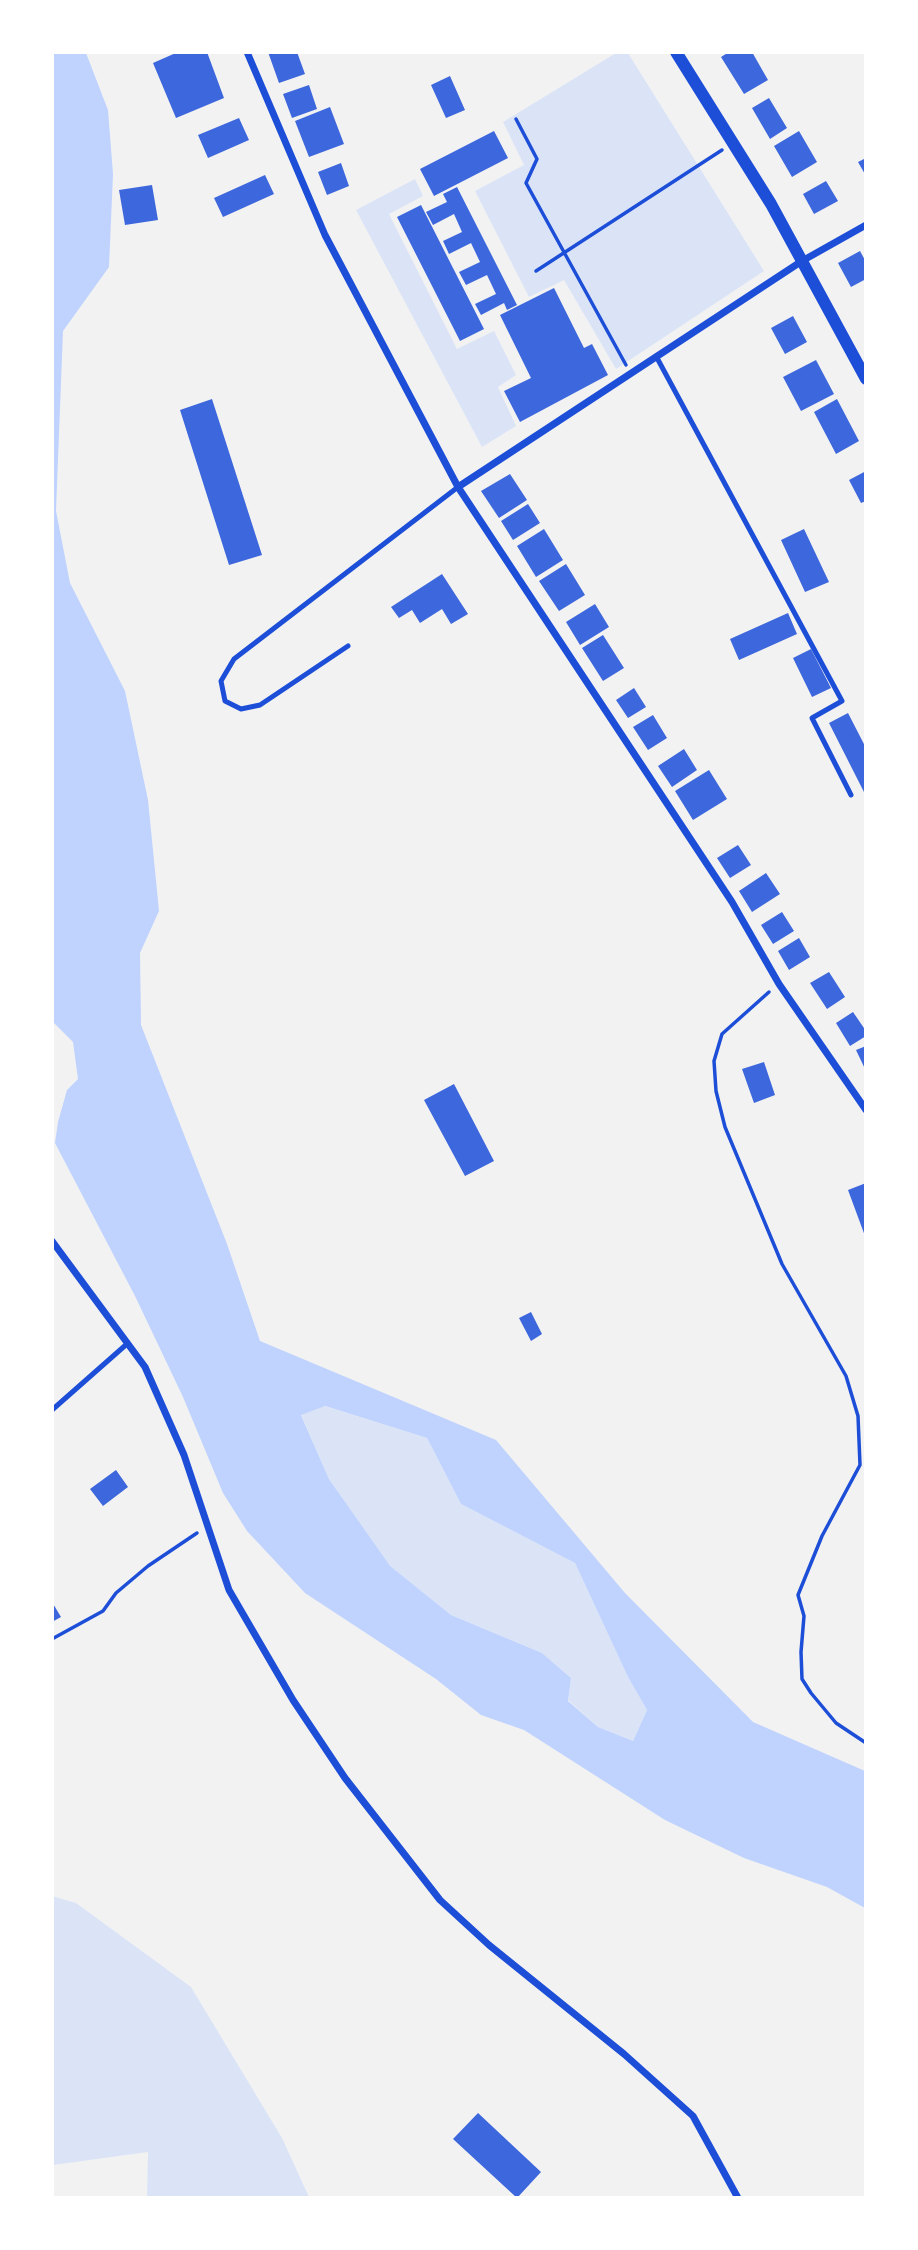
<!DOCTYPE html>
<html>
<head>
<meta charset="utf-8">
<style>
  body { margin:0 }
  #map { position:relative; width:918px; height:2250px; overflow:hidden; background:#f2f2f2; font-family:"Nunito Sans",sans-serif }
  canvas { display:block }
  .frame { position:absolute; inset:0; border:54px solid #fff; pointer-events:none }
</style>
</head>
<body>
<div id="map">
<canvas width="918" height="2250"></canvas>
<div class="frame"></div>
</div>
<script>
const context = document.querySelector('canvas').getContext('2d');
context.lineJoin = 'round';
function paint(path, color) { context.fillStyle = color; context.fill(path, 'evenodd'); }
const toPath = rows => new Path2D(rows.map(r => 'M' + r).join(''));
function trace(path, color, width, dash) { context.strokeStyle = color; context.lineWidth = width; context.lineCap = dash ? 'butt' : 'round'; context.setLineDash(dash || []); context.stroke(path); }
paint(toPath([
  [616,53,628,53,764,271,616,369,564,280,529,297,475,191,524,165,503,122],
  [415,179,423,196,389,214,457,349,494,331,516,375,498,387,516,426,482,447,356,210],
  [324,1406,427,1438,461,1504,575,1563,628,1677,647,1710,633,1741,598,1727,568,1700,571,1678,542,1653,451,1615,390,1567,329,1479,301,1414],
  [52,1896,76,1903,191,1987,282,2138,309,2197,147,2197,148,2152,53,2165]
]), '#dbe4f7');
paint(toPath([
  [52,53,86,53,108,110,113,174,109,267,63,331,56,511,70,583,125,691,148,800,159,911,140,953,141,1025,227,1244,260,1341,496,1440,625,1593,753,1722,865,1771,865,1908,827,1887,744,1858,665,1820,524,1730,481,1715,436,1679,305,1593,247,1531,223,1493,183,1397,135,1296,55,1143,58,1122,67,1090,78,1079,73,1042,52,1021],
  [325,1406,427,1438,461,1504,575,1563,628,1677,647,1710,633,1741,598,1727,568,1701,571,1678,542,1653,451,1615,390,1566,329,1479,301,1415]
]), '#bfd3fe');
paint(toPath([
  [178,52,207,52,224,98,176,118,153,63],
  [268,52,297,52,305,74,279,83],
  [729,52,752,52,768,80,744,94,721,57],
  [450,76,465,110,446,118,431,85],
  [309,85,317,109,292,118,283,94],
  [769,98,787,128,770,139,752,108],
  [330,107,344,144,309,157,295,121],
  [239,118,249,140,208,158,198,135],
  [494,131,508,158,434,196,420,169],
  [799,131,817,162,792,177,774,146],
  [866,158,866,176,858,162],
  [341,163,349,186,327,195,318,172],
  [265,175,274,194,223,217,214,198],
  [826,181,838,201,814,214,803,194],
  [152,185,158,220,125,225,119,190],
  [457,187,517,305,507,310,504,303,481,315,475,304,496,294,487,275,466,285,459,272,480,262,471,243,449,254,443,241,462,232,454,214,433,225,426,212,447,202,443,194],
  [421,205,484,329,460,341,397,217],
  [860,251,866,262,866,279,851,287,838,263],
  [554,288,584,348,592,344,608,375,520,422,504,391,531,378,500,315],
  [793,316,807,342,785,354,771,328],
  [816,360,834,394,801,411,783,377],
  [212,399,262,555,229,565,180,410],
  [837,399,859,441,836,454,814,412],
  [866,471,866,501,861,503,849,480],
  [510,474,527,500,499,518,481,491],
  [528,504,540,523,513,540,501,521],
  [544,529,563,560,536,577,517,546],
  [804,529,829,582,805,592,781,540],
  [566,564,585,595,559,611,539,581],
  [442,574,468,614,451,624,442,609,420,623,412,610,399,618,391,607],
  [595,604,609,627,580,645,566,622],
  [788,613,797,634,739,660,730,639],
  [603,635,624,668,603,681,582,648],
  [811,649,831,688,812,697,793,658],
  [634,688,646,707,628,718,616,700],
  [848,713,866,748,866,796,829,723],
  [653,715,667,738,648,750,633,727],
  [684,749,697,770,672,787,658,766],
  [709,770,727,799,693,820,675,791],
  [738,845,751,865,730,878,717,858],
  [766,873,780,894,752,912,739,891],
  [782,912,794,931,773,944,761,925],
  [799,938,810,957,789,970,778,951],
  [829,972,845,997,827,1009,810,983],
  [853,1012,866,1031,866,1036,850,1046,836,1023],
  [866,1046,866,1071,856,1050],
  [764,1062,775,1095,754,1103,742,1069],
  [454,1084,494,1161,465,1176,424,1100],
  [866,1183,866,1236,865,1236,848,1190],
  [531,1312,542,1334,531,1341,519,1318],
  [116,1470,128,1487,103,1506,90,1489],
  [52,1602,61,1617,52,1622],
  [478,2113,541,2172,517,2198,453,2139]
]), '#3d67dc');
trace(toPath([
  [516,119,537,159,526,183,626,365],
  [536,271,722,150],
  [769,992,722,1034,714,1061,716,1091,725,1127,782,1264,846,1376,858,1416,860,1465,822,1536,798,1595,804,1616,801,1652,802,1679,811,1693,836,1723,866,1743],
  [52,1639,103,1611,116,1593,148,1566,197,1533]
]), '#1d4ed8', 3.5);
trace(toPath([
  [656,356,842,701,812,718,851,795],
  [348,646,260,705,241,709,225,701,221,681,234,659,458,487],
  [52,1410,128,1343]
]), '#1d4ed8', 5);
trace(toPath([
  [247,52,325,235,458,487,732,902,779,984,866,1110],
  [458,487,802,261,866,225],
  [52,1241,145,1367,184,1455,229,1590,293,1700,345,1778,440,1900,489,1945,624,2054,693,2116,738,2198]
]), '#1d4ed8', 7);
trace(toPath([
  [676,52,771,204,866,379]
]), '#1d4ed8', 12);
</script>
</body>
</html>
